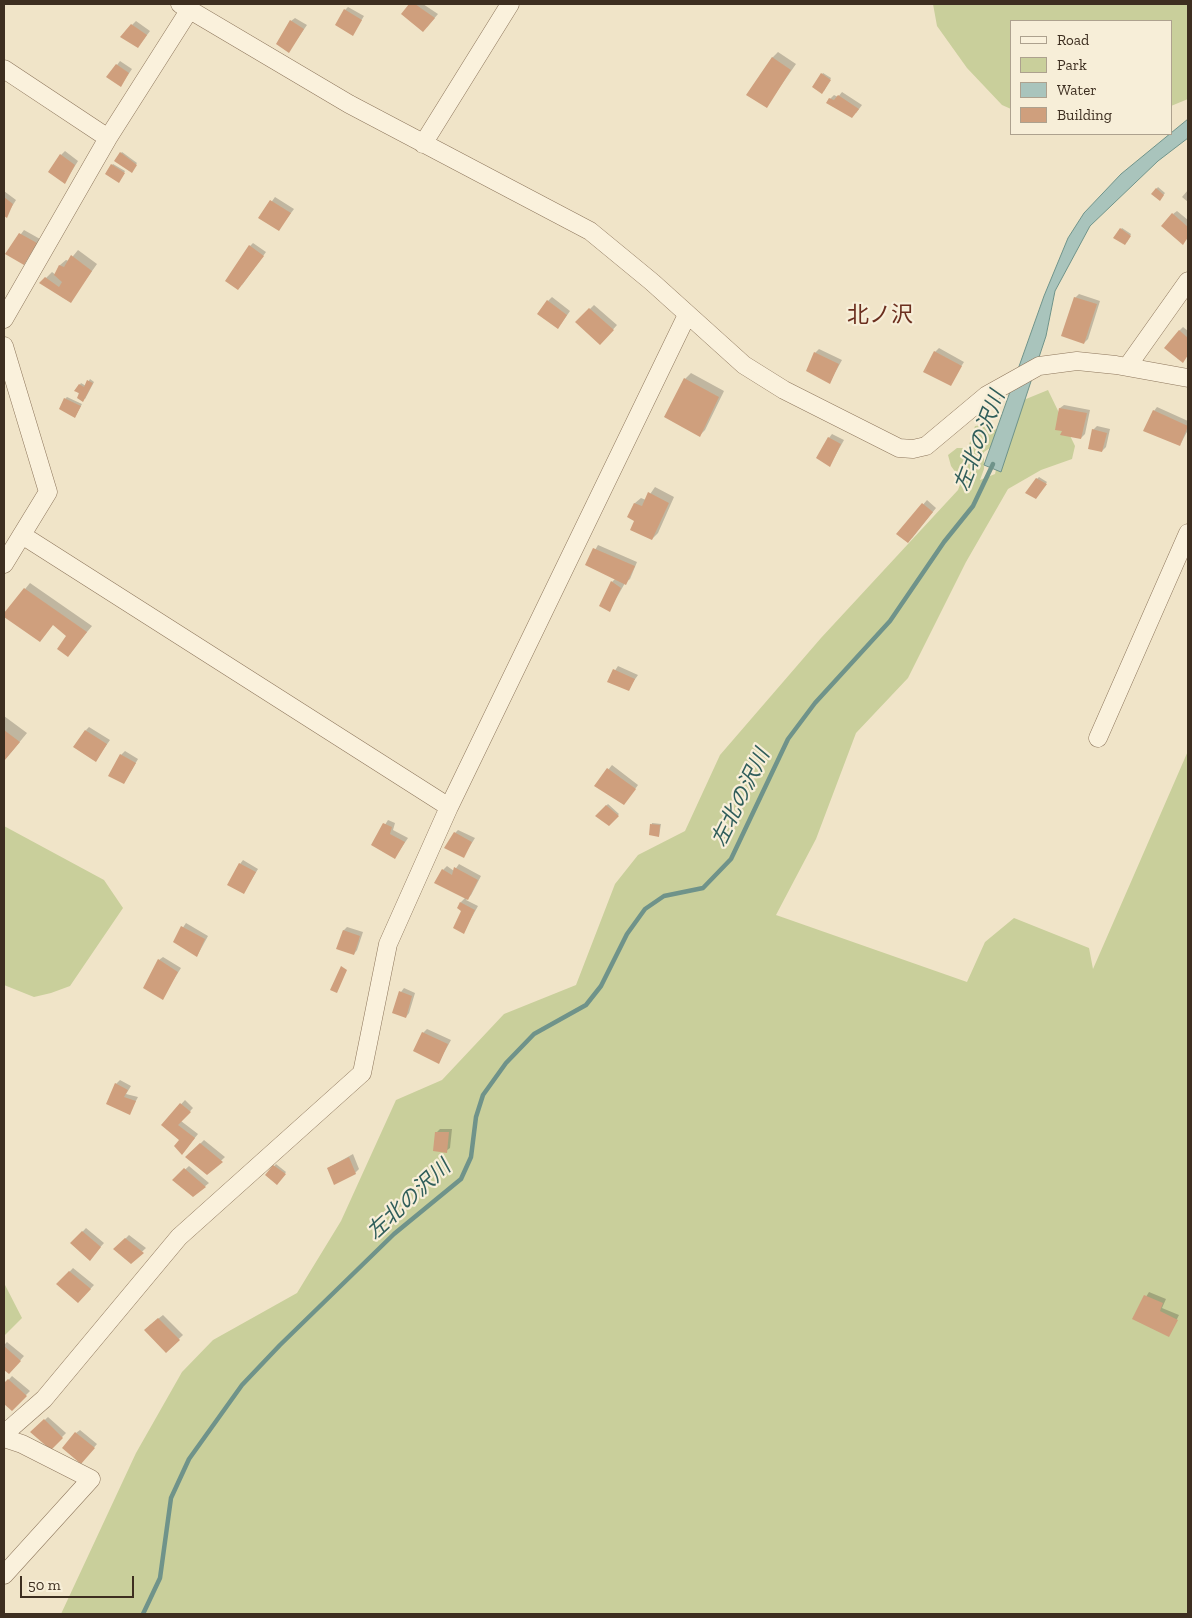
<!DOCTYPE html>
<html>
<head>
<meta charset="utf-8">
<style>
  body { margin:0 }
  #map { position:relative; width:1192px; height:1618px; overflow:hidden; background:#f0e4c8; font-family:"Zilla Slab",serif }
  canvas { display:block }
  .frame { position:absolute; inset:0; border:5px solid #3d2e20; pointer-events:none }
  .legend { position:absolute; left:1010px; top:20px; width:162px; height:115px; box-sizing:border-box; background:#f7eed8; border:1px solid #ada18e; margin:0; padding:6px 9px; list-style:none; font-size:15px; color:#3d2e20 }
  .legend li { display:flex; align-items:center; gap:10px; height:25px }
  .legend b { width:25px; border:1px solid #ada18e }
  .scale { position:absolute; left:20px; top:1576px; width:114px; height:22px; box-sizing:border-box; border:2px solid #3d2e20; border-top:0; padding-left:6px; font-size:15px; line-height:18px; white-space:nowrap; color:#3d2e20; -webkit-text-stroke:4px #f7eed8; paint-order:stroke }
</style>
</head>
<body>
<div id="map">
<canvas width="1192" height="1618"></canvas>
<div class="frame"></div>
<ul class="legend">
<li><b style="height:6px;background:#faf1dc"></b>Road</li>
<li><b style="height:14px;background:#c9cf9b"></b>Park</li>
<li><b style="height:14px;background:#a9c4bc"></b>Water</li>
<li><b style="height:14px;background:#cf9f7d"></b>Building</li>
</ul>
<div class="scale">50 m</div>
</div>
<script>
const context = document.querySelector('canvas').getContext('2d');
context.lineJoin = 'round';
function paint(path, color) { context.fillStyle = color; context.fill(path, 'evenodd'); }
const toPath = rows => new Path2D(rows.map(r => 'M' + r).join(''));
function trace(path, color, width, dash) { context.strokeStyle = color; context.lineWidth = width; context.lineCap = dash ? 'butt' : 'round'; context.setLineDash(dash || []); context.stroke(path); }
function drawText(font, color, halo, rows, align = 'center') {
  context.font = font + ' "Zilla Slab","Noto Sans JP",serif'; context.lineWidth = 4.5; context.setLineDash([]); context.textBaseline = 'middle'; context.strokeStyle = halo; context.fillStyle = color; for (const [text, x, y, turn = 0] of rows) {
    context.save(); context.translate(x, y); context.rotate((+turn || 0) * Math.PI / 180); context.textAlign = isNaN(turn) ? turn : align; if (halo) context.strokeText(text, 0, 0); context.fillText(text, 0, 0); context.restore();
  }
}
paint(toPath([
  [933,4,1188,4,1188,99,1171,106,1171,21,1011,21,1011,109,1002,105,967,68,937,26],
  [1048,390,1075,446,1072,459,1041,470,1008,489,966,562,908,678,856,733,816,839,776,915,967,982,985,942,1014,918,1089,948,1093,969,1188,751,1188,1614,61,1614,136,1453,182,1372,213,1340,297,1293,341,1221,396,1100,442,1080,504,1014,576,985,615,884,638,855,685,831,720,755,821,638,958,490,963,477,956,473,951,466,948,455,957,448,968,448,975,426,992,424,1000,435,996,444,984,452,984,469,980,480,995,474,1006,428,1009,406],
  [4,826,104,880,123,908,70,986,51,993,34,997,4,985],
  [4,1283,22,1318,4,1336]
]), '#c9cf9b');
const water = toPath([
  [1188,119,1188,138,1158,161,1090,226,1055,291,1046,336,1001,472,984,465,1044,296,1068,238,1084,213,1121,174,1188,119]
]);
paint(water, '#a9c4bc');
trace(water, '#6f938a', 1);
paint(toPath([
  [411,4,423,4,438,14,427,27,402,14],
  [348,7,364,16,353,34,345,10],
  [295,18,307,25,289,51,291,21],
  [136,21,150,31,141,43,132,25],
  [778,52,796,64,766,107,772,58],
  [120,61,132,69,121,85,117,65],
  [823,73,831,78,824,91,822,74],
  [842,92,862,105,856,113,830,99,834,95,838,97],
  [65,151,78,161,65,182,61,155],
  [122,152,137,163,131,171,121,153],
  [113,164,125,171,120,180,112,165],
  [1158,187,1165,193,1161,198,1153,193],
  [1188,190,1188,202,1182,197],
  [4,191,16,200,6,216,4,215],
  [275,197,294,209,279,229,260,218],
  [1177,211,1188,220,1188,237,1186,240,1173,214],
  [1122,228,1131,234,1127,242,1121,229],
  [24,230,40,239,24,264,7,253],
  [253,243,266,252,242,285,250,246],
  [78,250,97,264,70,302,41,283,52,272,56,275,60,265,66,260,69,261],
  [1079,294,1100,301,1088,339,1084,343,1075,298],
  [552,297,570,311,561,324,548,301],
  [594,305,617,325,600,344,577,322],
  [1183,327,1188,331,1188,355,1183,361,1179,331],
  [939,348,964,362,950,384,935,352],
  [819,349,842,360,830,382,815,353],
  [691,373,724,391,705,430,699,436,685,379],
  [90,379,94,382,85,399,76,391,81,383,86,386],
  [67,397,82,404,76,415,65,399],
  [1064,405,1090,410,1085,434,1081,438,1064,430,1060,408],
  [1157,407,1188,421,1188,430,1180,445,1154,411],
  [1097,426,1110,429,1106,447,1102,451,1093,430],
  [832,434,844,440,830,465,829,438],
  [1039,477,1047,482,1037,496,1037,479],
  [655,487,674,497,658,533,652,539,636,520,629,516,635,503,641,498,646,500],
  [927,500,936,508,912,538,898,534],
  [598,545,637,562,630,579,625,583,609,611,612,582,616,578,587,564],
  [30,583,92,626,68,655,68,635,53,624,40,640,4,615],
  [618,666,638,675,628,689,608,681],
  [4,716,27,733,4,761],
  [89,727,110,740,96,760,86,730],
  [125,751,138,759,124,783,121,755],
  [612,765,638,785,627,800,596,785],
  [608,804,619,814,609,824,597,815],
  [388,820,395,823,393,830,408,838,395,857,373,844],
  [652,823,661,824,659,836,650,834],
  [458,830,475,838,463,857,455,833],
  [243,860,258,869,244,892,240,864],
  [459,864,481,876,471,895,466,900,478,906,463,933,461,902,466,897,443,870,447,866,454,871],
  [186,923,208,936,197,956,174,941],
  [347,927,363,932,357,950,354,954,338,948,344,930],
  [163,957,181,968,162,998,159,960],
  [404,988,415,993,409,1013,406,1017,401,992],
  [427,1029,451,1040,439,1062,423,1033],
  [120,1080,131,1086,126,1094,138,1097,129,1114,116,1084],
  [185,1100,193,1108,181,1121,198,1134,186,1149,180,1140,163,1124],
  [440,1129,452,1129,450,1148,446,1151,436,1133],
  [204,1140,225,1157,207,1174,187,1157],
  [353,1154,359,1169,355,1173,328,1168],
  [276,1164,286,1172,277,1183,267,1175],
  [189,1166,209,1183,193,1196,174,1180],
  [86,1228,104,1243,93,1255,72,1243],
  [129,1235,146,1248,131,1262,115,1249],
  [73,1268,94,1285,78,1302,58,1284],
  [1149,1292,1166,1299,1162,1308,1179,1315,1169,1335,1133,1318],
  [163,1315,183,1335,166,1351,149,1326],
  [7,1342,24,1356,9,1373,4,1368,4,1345],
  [12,1376,30,1391,12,1409,4,1402,4,1385],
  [48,1417,66,1433,51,1448,32,1432],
  [80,1430,97,1444,84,1459,76,1433]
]), '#0003');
trace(toPath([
  [143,1614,160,1578,171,1498,189,1459,242,1385,280,1345,394,1234,461,1179,471,1157,476,1117,483,1095,506,1063,534,1034,586,1005,601,986,627,934,645,909,664,896,703,888,731,859,788,739,815,703,890,621,944,542,973,506,993,464]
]), '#6f938a', 4.5);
paint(toPath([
  [409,4,415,4,435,18,423,32,401,14],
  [344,9,362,20,353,36,335,25],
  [290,20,304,29,289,53,276,44],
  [131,24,147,35,138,48,120,37],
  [772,57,791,70,767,108,746,95],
  [116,64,129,73,121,87,106,77],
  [821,73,831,80,822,94,812,87],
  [838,95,859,109,852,118,826,103,829,98,834,100],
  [120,152,137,165,132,173,114,161],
  [60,154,75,165,65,184,48,172],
  [111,164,125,173,119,183,105,174],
  [1156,188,1164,195,1160,201,1151,194],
  [4,197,13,204,7,218,4,216],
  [270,200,291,213,279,231,258,218],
  [1172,213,1188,227,1188,237,1183,245,1161,226],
  [1120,228,1131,236,1125,245,1113,238],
  [19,233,37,243,24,265,5,254],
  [249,245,264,256,238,290,225,281],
  [71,255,92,271,71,303,39,283,45,277,59,287,62,282,54,275,59,265,64,267],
  [1074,297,1097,304,1084,344,1061,336],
  [547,300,567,315,558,329,537,314],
  [589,308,614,330,600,345,575,322],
  [1179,330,1188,338,1188,355,1183,363,1164,348],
  [934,351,962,366,951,386,923,372],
  [814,352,839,364,830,384,806,371],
  [684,378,719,397,700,437,664,417],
  [87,380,93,383,83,402,77,398,79,393,74,391,79,384,84,387],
  [64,398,81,406,75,418,59,409],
  [1059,408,1087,413,1081,439,1060,435,1062,431,1055,430],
  [1153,410,1188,426,1180,446,1143,431],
  [1092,429,1107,433,1102,452,1088,449],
  [828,437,841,444,830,467,816,458],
  [1036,478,1047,484,1036,499,1025,493],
  [648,492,669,503,652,540,630,530,634,521,627,517,634,503,642,506],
  [922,503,933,512,908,543,896,534],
  [593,548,635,566,626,585,585,565],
  [611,581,621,588,610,612,599,606],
  [24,588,87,632,68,657,57,649,66,636,53,625,40,642,4,617,4,613],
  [613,669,635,679,629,691,607,682],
  [4,730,20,742,4,761],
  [85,730,107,744,96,762,73,747],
  [120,754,136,763,124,784,108,776],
  [607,768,636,789,624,805,594,786],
  [606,805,619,816,609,826,595,816],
  [383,823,392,827,390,834,405,842,395,859,371,845],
  [650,824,660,825,659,837,649,835],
  [454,832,472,842,464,858,444,848],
  [239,863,256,872,244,894,227,885],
  [454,867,478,880,468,900,434,883,442,869,452,875],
  [460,902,475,910,464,934,453,928,461,911,457,908],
  [181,926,205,939,197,957,173,942],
  [343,930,360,936,354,955,336,949],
  [158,959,178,972,163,1000,143,988],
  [341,966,347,970,337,993,330,990],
  [399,991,412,996,406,1018,392,1013],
  [422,1032,448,1044,439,1064,413,1051],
  [115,1083,128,1090,124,1097,136,1101,130,1115,106,1104],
  [180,1103,191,1112,178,1125,195,1138,182,1155,174,1146,179,1140,161,1125],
  [435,1132,449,1132,447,1153,433,1151],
  [200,1143,223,1162,207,1175,185,1157],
  [349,1157,356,1174,334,1185,327,1168],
  [273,1165,286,1174,277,1185,265,1175],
  [184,1168,206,1187,193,1197,172,1180],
  [82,1231,101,1247,90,1261,70,1243],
  [125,1238,144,1253,131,1264,113,1249],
  [69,1271,91,1289,78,1303,56,1284],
  [1144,1295,1163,1303,1160,1311,1178,1320,1169,1337,1132,1319],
  [158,1318,180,1340,166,1353,144,1330],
  [4,1346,21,1361,9,1374,4,1370],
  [8,1379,27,1396,12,1411,4,1404,4,1383],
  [44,1419,63,1438,51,1450,30,1432],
  [75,1432,95,1448,81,1464,62,1448]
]), '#cf9f7d');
const minor = toPath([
  [180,4,349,104,590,231,652,282,744,365,784,390,899,448,913,449,926,446,987,395,1039,366,1077,361,1116,365,1188,378],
  [4,69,108,138],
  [423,144,510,4],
  [4,319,108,138,190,9],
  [4,346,48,492,4,564],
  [1127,367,1188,281],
  [22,535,449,807],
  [1098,738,1188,533],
  [4,1434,44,1399,179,1237,362,1073,388,944,449,807,687,315],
  [4,1438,22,1444,91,1479,4,1575]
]);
trace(minor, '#8d765c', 19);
trace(minor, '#faf1dc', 18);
drawText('italic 21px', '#2f5d5a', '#f7eed8', [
  ["左北の沢川",980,441,-69],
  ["左北の沢川",741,798,-64],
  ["左北の沢川",409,1200,-43]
]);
drawText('22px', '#6b2e1e', '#f7eed8', [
  ["北ノ沢",880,316]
]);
</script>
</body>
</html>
